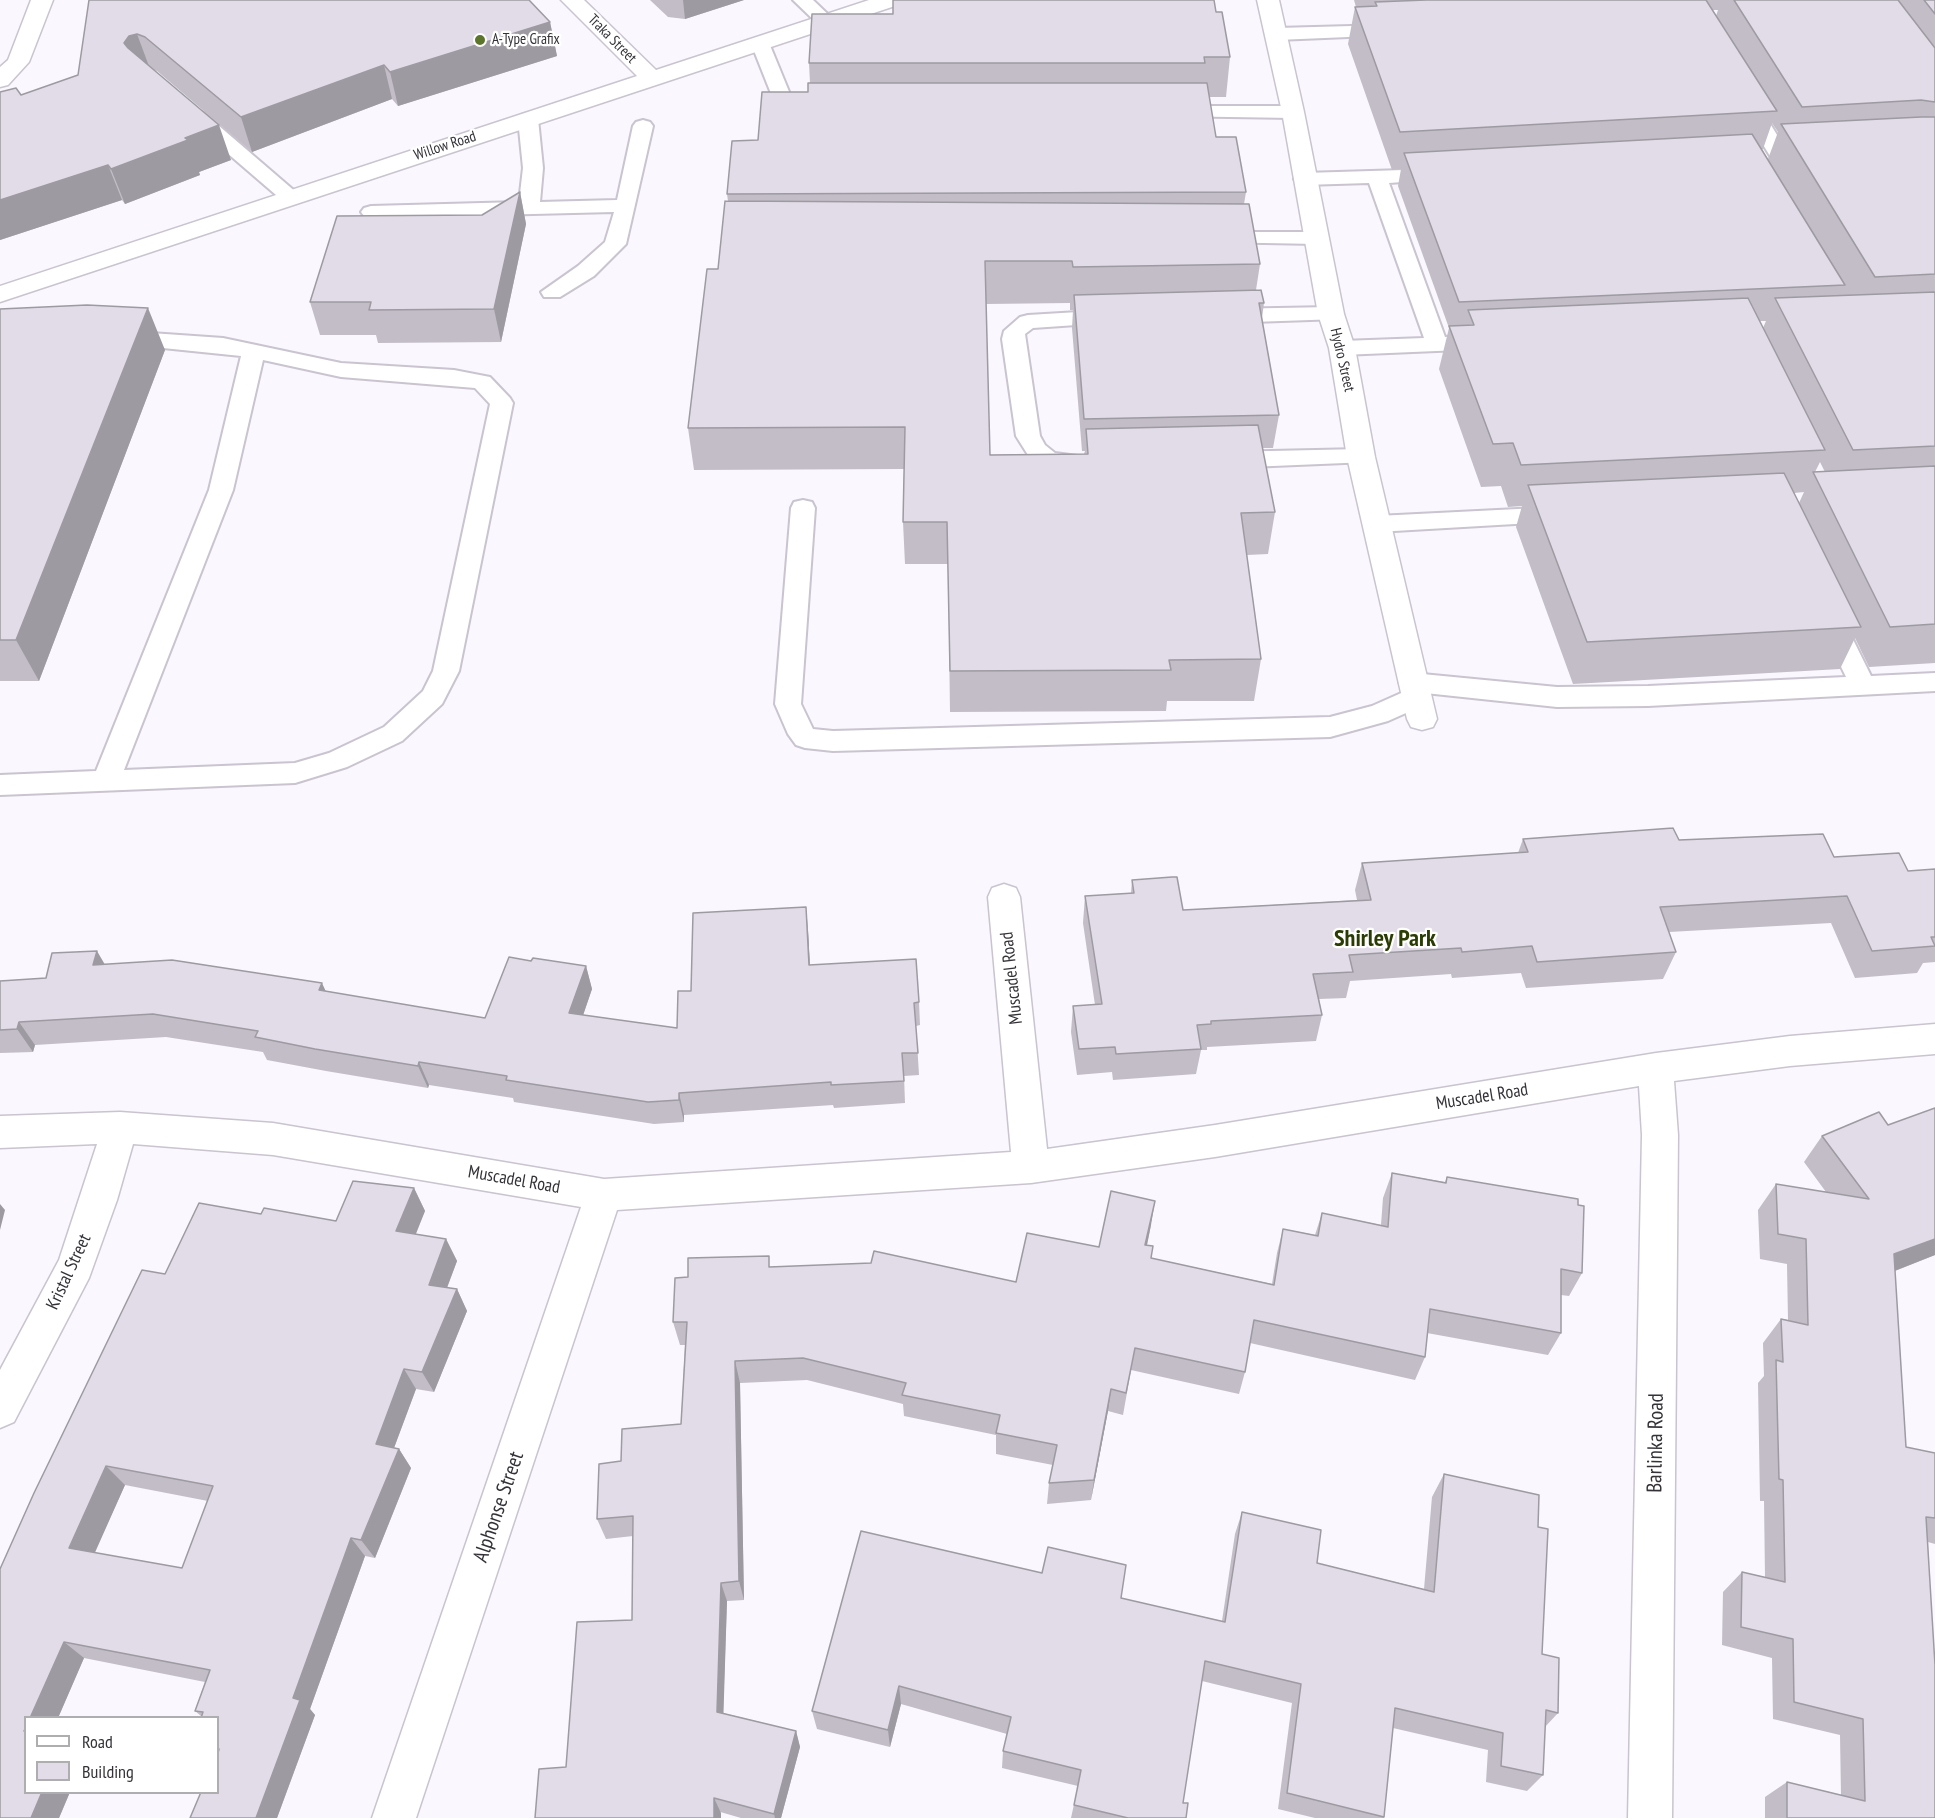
<!DOCTYPE html>
<html>
<head>
<meta charset="utf-8">
<style>
  body { margin:0 }
  #map { position:relative; width:1935px; height:1818px; overflow:hidden; background:#faf7fe; font-family:"PT Sans Narrow",sans-serif }
  canvas { display:block }
  .legend { position:absolute; left:24px; top:1716px; width:195px; height:78px; box-sizing:border-box; background:#fff; border:2px solid #aeadaf; margin:0; padding:8px 10px; list-style:none; font-size:18px; color:#343237 }
  .legend li { display:flex; align-items:center; gap:12px; height:30px }
  .legend b { width:30px; border:2px solid #aeadaf }
</style>
</head>
<body>
<div id="map">
<canvas width="1935" height="1818"></canvas>
<ul class="legend">
<li><b style="height:8px;background:#fff"></b>Road</li>
<li><b style="height:16px;background:#e1dce7"></b>Building</li>
</ul>
</div>
<script>
const context = document.querySelector('canvas').getContext('2d');
context.lineJoin = 'round';
const toPath = rows => new Path2D(rows.map(r => 'M' + r).join(''));
function trace(path, color, width, dash) { context.strokeStyle = color; context.lineWidth = width; context.lineCap = dash ? 'butt' : 'round'; context.setLineDash(dash || []); context.stroke(path); }
function paint(path, color) { context.fillStyle = color; context.fill(path, 'evenodd'); }
function drawText(font, color, halo, rows, align = 'center') {
  context.font = font + ' "PT Sans Narrow",sans-serif'; context.lineWidth = 4.5; context.setLineDash([]); context.textBaseline = 'middle'; context.strokeStyle = halo; context.fillStyle = color; for (const [text, x, y, turn = 0] of rows) {
    context.save(); context.translate(x, y); context.rotate((+turn || 0) * Math.PI / 180); context.textAlign = isNaN(turn) ? turn : align; if (halo) context.strokeText(text, 0, 0); context.fillText(text, 0, 0); context.restore();
  }
}
const service = toPath([
  [793,0,813,0,835,21,833,25,819,25,793,0],
  [1389,25,1396,27,1398,31,1396,35,1277,40,1268,34,1277,28,1389,25],
  [760,37,769,43,792,99,797,104,815,108,818,112,815,116,808,118,783,112,776,106,751,43,760,37],
  [1748,98,1758,104,1790,156,1787,160,1780,162,1773,160,1770,156,1738,104,1748,98],
  [1172,106,1293,106,1303,112,1293,118,1165,116,1162,112,1165,108,1172,106],
  [197,111,204,113,297,193,300,197,297,201,283,201,190,121,187,117,190,113,197,111],
  [528,113,535,115,538,119,543,168,540,202,617,200,633,126,636,122,643,120,650,122,653,126,626,244,594,276,560,297,544,297,541,292,578,266,605,242,614,212,371,218,364,216,361,212,364,208,371,206,519,202,523,168,518,119,521,115,528,113],
  [1437,169,1444,171,1447,175,1444,179,1389,183,1445,337,1484,335,1492,337,1495,342,1492,347,1484,349,1342,355,1334,353,1331,348,1334,343,1342,341,1424,338,1369,183,1304,185,1297,183,1294,179,1297,175,1304,173,1437,169],
  [1217,232,1317,232,1324,234,1328,238,1324,242,1317,244,1210,242,1206,238,1210,234,1217,232],
  [1331,307,1339,309,1342,314,1339,319,1224,323,1216,321,1213,316,1216,311,1224,309,1331,307],
  [1112,310,1120,312,1123,317,1120,322,1033,328,1025,334,1040,436,1045,445,1055,453,1085,457,1089,462,1085,467,1077,470,1059,470,1039,463,1028,455,1016,436,1002,339,1004,331,1020,317,1028,315,1112,310],
  [122,331,223,338,341,363,454,370,490,377,510,398,513,403,459,671,442,704,402,741,347,767,295,783,0,795,0,775,96,771,209,490,241,356,114,343,111,338,114,333,122,331],
  [263,360,341,377,475,388,490,404,433,671,423,691,384,727,329,753,295,763,124,770,233,490,263,360],
  [1361,449,1369,452,1373,457,1369,462,1225,468,1217,465,1213,460,1217,455,1225,452,1361,449],
  [803,500,812,502,815,508,801,704,813,729,833,731,1330,717,1372,706,1408,690,1403,689,1399,682,1403,675,1412,673,1557,687,1648,686,1846,677,1818,619,1822,613,1831,610,1840,613,1871,676,1935,673,1935,691,1648,706,1557,707,1425,693,1428,698,1424,705,1388,721,1330,737,833,751,805,748,796,745,788,734,775,704,791,508,794,502,803,500],
  [1558,507,1567,509,1570,515,1567,521,1377,532,1368,530,1365,524,1368,518,1377,516,1558,507]
]);
const minor = toPath([
  [31,0,53,0,29,62,8,85,0,87,0,67,8,60,31,0],
  [561,0,584,0,656,70,869,0,901,0,898,5,0,302,0,286,637,76,561,0],
  [1257,0,1279,0,1304,112,1344,314,1355,348,1375,457,1437,719,1433,727,1422,730,1411,727,1407,719,1347,457,1329,348,1318,314,1282,112,1257,0],
  [1004,884,1016,888,1020,897,1047,1149,1215,1125,1656,1053,1790,1036,1935,1024,1935,1054,1790,1066,1674,1081,1678,1135,1672,1818,1628,1818,1642,1135,1639,1086,1215,1157,1031,1183,617,1210,416,1818,372,1818,581,1207,273,1155,133,1144,117,1200,89,1278,14,1422,0,1428,0,1370,59,1260,97,1144,0,1148,0,1116,120,1112,273,1123,604,1179,1011,1152,988,897,992,888,1004,884]
]);
trace(service, '#c9c4cf', 4);
trace(minor, '#c9c4cf', 3);
paint(service, '#fff');
paint(minor, '#fff');
paint(toPath([
  [89,0,550,22,557,56,398,106,392,99,252,152,157,71,154,70,231,160,199,172,200,175,125,204,122,200,0,240,0,92,21,95,78,75],
  [650,0,744,0,685,19,668,17],
  [1354,0,1935,0,1935,663,1869,667,1855,638,1840,669,1573,684,1516,527,1522,506,1508,507,1501,486,1481,487,1439,369,1449,328,1398,186,1401,169,1392,170,1348,44,1355,7,1356,7],
  [1713,10,1718,10,1716,16],
  [1772,123,1778,132,1768,159,1762,149,1763,149],
  [1760,321,1766,321,1763,328],
  [1820,462,1825,472,1815,472],
  [1804,492,1799,503,1794,493],
  [1216,12,1230,57,1226,97,1209,97,1216,137,1246,192,1244,204,1260,264,1256,290,1264,303,1262,318,1279,415,1273,448,1262,448,1275,512,1268,554,1247,555,1261,659,1254,701,1167,701,1166,711,950,712,948,564,905,564,903,522,904,469,694,470,688,428,718,269,728,201,727,194,758,140,808,92,810,83,809,63],
  [1070,303,1070,310,1073,310,1072,328,1082,451,1085,451,1084,454,990,455,986,304],
  [520,192,526,224,501,342,378,343,376,335,320,335,310,302,482,215],
  [0,309,165,350,39,681,0,681],
  [1523,839,1679,840,1834,857,1908,871,1935,869,1935,962,1923,963,1917,973,1855,978,1831,923,1669,932,1676,952,1663,979,1526,988,1521,973,1452,978,1451,974,1350,981,1346,998,1319,999,1322,1015,1316,1041,1207,1047,1207,1050,1201,1050,1196,1074,1113,1080,1112,1072,1077,1075,1071,1032,1073,1006,1095,1005,1083,923,1085,896,1131,893,1132,880,1183,910,1357,900,1355,890,1362,863,1518,853],
  [808,930,810,965,919,1002,920,1025,916,1026,919,1075,904,1076,905,1103,834,1108,833,1105,684,1115,684,1122,654,1124,514,1102,513,1098,429,1085,428,1088,326,1071,267,1060,263,1052,166,1037,35,1045,33,1052,0,1053,0,981,46,978,105,964,326,992,485,1018,531,961,586,966,592,989,583,1015,677,1028,691,991],
  [1935,1108,1935,1255,1895,1271,1906,1447,1935,1453,1935,1544,1928,1542,1935,1818,1765,1818,1765,1797,1787,1782,1841,1795,1840,1735,1773,1719,1772,1658,1722,1645,1723,1592,1742,1572,1765,1577,1764,1501,1760,1501,1758,1383,1764,1376,1763,1343,1781,1319,1788,1320,1787,1264,1760,1259,1758,1210,1776,1184,1826,1192,1804,1162,1822,1136,1888,1125],
  [1392,1173,1445,1182,1447,1177,1582,1273,1569,1296,1561,1295,1561,1333,1548,1355,1427,1333,1425,1357,1415,1380,1250,1343,1245,1372,1239,1394,1131,1370,1123,1415,1108,1411,1091,1500,1047,1504,1049,1483,1053,1465,996,1454,996,1435,904,1416,903,1404,807,1380,740,1383,744,1600,727,1601,723,1713,796,1731,800,1747,781,1818,741,1818,566,1767,632,1620,633,1536,606,1539,597,1519,621,1461,681,1424,685,1345,680,1345,673,1322,771,1267,1016,1282,1151,1225,1147,1245,1151,1258,1272,1284,1277,1253,1283,1229,1315,1235,1322,1213,1381,1225,1383,1198],
  [353,1181,414,1188,425,1211,415,1234,446,1239,457,1261,447,1288,457,1289,467,1311,434,1392,416,1389,394,1448,399,1449,411,1468,375,1558,365,1556,310,1709,315,1715,277,1818,190,1818,201,1792,218,1792,218,1718,201,1718,201,1716,195,1711,205,1682,84,1658,58,1718,26,1718,26,1792,70,1792,59,1818,0,1818,0,1569,34,1493,142,1270,165,1274,199,1203,261,1214,264,1208,336,1221],
  [125,1485,208,1501,182,1568,94,1553],
  [1444,1474,1538,1527,1542,1654,1558,1713,1545,1727,1543,1775,1527,1791,1486,1782,1488,1750,1393,1728,1384,1818,1315,1818,1278,1809,1292,1703,1202,1681,1183,1803,1186,1818,1071,1818,1078,1786,1002,1768,1003,1751,1007,1734,901,1704,890,1747,817,1729,812,1711,1121,1598,1222,1621,1235,1534,1242,1512,1317,1563,1424,1589,1432,1497]
]), '#c2bdc7');
paint(toPath([
  [683,0,744,0,685,19],
  [550,22,557,56,398,106,390,72],
  [137,34,150,69,141,71,124,43,129,36],
  [384,65,392,99,252,152,241,117],
  [219,125,231,160,199,172,200,175,125,204,111,169,185,138],
  [108,165,122,200,0,240,0,200],
  [520,192,526,224,501,342,494,309],
  [148,308,165,350,39,681,16,640],
  [806,907,808,930,811,988,809,965],
  [97,951,111,975,93,965],
  [586,966,592,989,576,1036,569,1013],
  [322,983,333,1007,319,990],
  [19,1022,35,1045,33,1052,17,1029],
  [419,1062,429,1085,428,1088,418,1066],
  [679,1093,684,1115,684,1122,679,1100],
  [414,1188,425,1211,408,1254,396,1231],
  [1155,1201,1151,1225,1142,1269,1145,1245],
  [0,1204,5,1210,0,1230],
  [446,1239,457,1261,440,1306,429,1285],
  [1935,1239,1935,1255,1874,1279,1894,1254],
  [457,1289,467,1311,434,1392,422,1372],
  [735,1361,740,1383,744,1600,739,1581],
  [404,1369,416,1389,388,1464,376,1444],
  [1111,1389,1108,1411,1091,1500,1094,1480],
  [399,1449,411,1468,375,1558,361,1540],
  [106,1466,125,1485,89,1566,69,1548],
  [351,1538,365,1556,310,1709,315,1715,277,1818,256,1818,293,1698],
  [721,1583,727,1601,723,1728,717,1712],
  [64,1642,84,1658,58,1718,30,1718],
  [899,1686,901,1704,890,1747,888,1730],
  [796,1731,800,1747,781,1818,775,1818,774,1814],
  [42,1792,70,1792,59,1818,31,1818],
  [714,1798,721,1813,721,1818,714,1818]
]), '#9e9aa2');
const building = toPath([
  [89,0,529,0,550,22,390,72,384,65,241,117,145,37,137,34,129,36,124,43,128,48,219,125,185,138,188,140,111,169,108,165,0,200,0,92,16,88,21,95,78,75,89,0],
  [893,0,1214,0,1216,12,1222,12,1230,57,1204,57,1205,63,809,63,812,14,893,14,893,0],
  [1426,0,1706,0,1777,111,1400,132,1355,7,1377,6,1375,2,1426,0],
  [1734,0,1898,0,1935,48,1935,102,1921,100,1802,107,1734,0],
  [1924,0,1935,0,1935,14,1924,0],
  [808,83,1207,83,1216,137,1236,137,1246,192,727,194,732,141,758,140,762,92,808,92,808,83],
  [1921,117,1935,117,1935,274,1875,277,1781,124,1921,117],
  [1752,134,1845,285,1459,302,1404,153,1752,134],
  [520,192,494,309,369,310,371,302,310,302,337,216,482,215,520,192],
  [725,201,1249,204,1260,264,1073,267,1072,261,985,261,990,455,1088,454,1086,429,1258,425,1275,512,1241,513,1261,659,1169,660,1171,670,950,671,947,522,903,522,905,427,688,428,707,269,718,269,725,201],
  [1261,290,1264,303,1259,303,1279,415,1084,419,1074,295,1261,290],
  [1935,292,1935,446,1853,450,1775,298,1935,292],
  [1748,298,1825,450,1521,465,1513,443,1493,444,1449,326,1474,325,1468,310,1748,298],
  [87,305,148,308,16,640,0,640,0,309,87,305],
  [1935,466,1935,624,1890,627,1813,472,1935,466],
  [1784,473,1861,627,1587,642,1528,485,1784,473],
  [1673,828,1679,840,1823,834,1834,857,1899,853,1908,871,1935,869,1935,937,1931,937,1935,946,1872,951,1847,896,1660,907,1676,952,1537,962,1532,946,1462,952,1461,948,1349,955,1353,972,1313,974,1322,1015,1211,1021,1211,1024,1197,1025,1201,1049,1116,1054,1115,1047,1079,1049,1073,1006,1102,1004,1085,896,1134,893,1132,880,1172,877,1177,877,1183,910,1371,900,1362,863,1528,852,1523,839,1673,828],
  [806,907,809,965,916,959,919,1002,914,1003,918,1053,902,1053,904,1081,831,1085,831,1082,679,1093,679,1100,648,1102,506,1080,507,1076,419,1062,418,1066,315,1049,255,1037,258,1031,153,1014,19,1022,17,1029,0,1030,0,981,46,978,52,953,97,951,93,965,172,960,322,983,319,990,485,1018,509,957,531,961,533,958,586,966,569,1013,677,1028,678,991,691,991,693,913,806,907],
  [1935,1108,1935,1239,1894,1254,1906,1447,1935,1453,1935,1518,1926,1517,1935,1665,1935,1818,1787,1818,1787,1782,1865,1801,1863,1719,1794,1702,1793,1639,1741,1627,1742,1572,1785,1582,1783,1480,1779,1479,1776,1360,1783,1362,1781,1319,1808,1325,1806,1239,1778,1234,1776,1184,1869,1199,1822,1136,1879,1112,1888,1125,1935,1108],
  [1392,1173,1446,1183,1447,1177,1578,1199,1578,1205,1584,1206,1582,1273,1561,1269,1561,1333,1430,1309,1425,1357,1254,1320,1245,1372,1135,1348,1126,1393,1111,1389,1094,1480,1049,1483,1057,1445,996,1433,1000,1415,902,1395,906,1383,803,1358,735,1361,739,1581,721,1583,717,1712,796,1731,774,1814,714,1798,714,1818,535,1818,539,1769,566,1767,577,1622,632,1620,633,1516,597,1519,599,1464,621,1461,622,1429,681,1424,687,1322,673,1322,675,1278,688,1277,688,1258,769,1256,769,1267,871,1263,874,1251,1016,1282,1027,1233,1099,1247,1111,1191,1155,1201,1145,1245,1153,1246,1151,1258,1274,1285,1283,1229,1318,1236,1322,1213,1388,1227,1392,1173],
  [353,1181,414,1188,396,1231,446,1239,429,1285,457,1289,422,1372,404,1369,376,1444,399,1449,361,1540,351,1538,293,1698,300,1700,256,1818,190,1818,201,1792,218,1792,218,1753,219,1749,218,1749,218,1718,201,1718,203,1712,195,1711,210,1670,64,1642,30,1718,26,1718,26,1728,24,1731,26,1732,26,1792,42,1792,31,1818,0,1818,0,1569,34,1493,142,1270,165,1274,199,1203,261,1214,264,1208,336,1221,353,1181],
  [106,1466,213,1486,182,1568,69,1548,106,1466],
  [1444,1474,1539,1495,1538,1527,1548,1529,1542,1654,1559,1658,1558,1713,1546,1710,1543,1775,1501,1766,1503,1733,1395,1708,1384,1817,1287,1793,1301,1684,1205,1661,1183,1803,1188,1803,1186,1818,1128,1818,1074,1805,1081,1770,1003,1751,1011,1717,899,1686,888,1730,812,1711,861,1531,1042,1573,1048,1547,1126,1565,1121,1598,1225,1622,1242,1512,1321,1530,1317,1563,1434,1592,1444,1474]
]);
paint(building, '#e1dce7');
trace(building, '#9e9aa2', 1.5);
for (const [x, y, r, color] of [
  [480,40,6,"#5b762a"]
]) { const dot = new Path2D(); dot.arc(x, y, r, 0, 2 * Math.PI); context.fillStyle = color; context.fill(dot); trace(dot, '#fff', 2); }
drawText('15px', '#343237', '#fff', [
  ["Traka Street",612,39,45],
  ["Willow Road",445,146,-18],
  ["Hydro Street",1342,360,77]
]);
drawText('15px', '#343237', '#fff', [
  ["A-Type Grafix",492,40]
], 'left');
drawText('18px', '#343237', '#fff', [
  ["Muscadel Road",1012,978,-96],
  ["Muscadel Road",1482,1097,-9],
  ["Muscadel Road",514,1180,10],
  ["Kristal Street",69,1272,-65]
]);
drawText('21px', '#343237', '#fff', [
  ["Barlinka Road",1656,1443,-89],
  ["Alphonse Street",499,1507,-71]
]);
drawText('bold 24px', '#2a3c04', '#fff', [
  ["Shirley Park",1385,939]
]);
</script>
</body>
</html>
